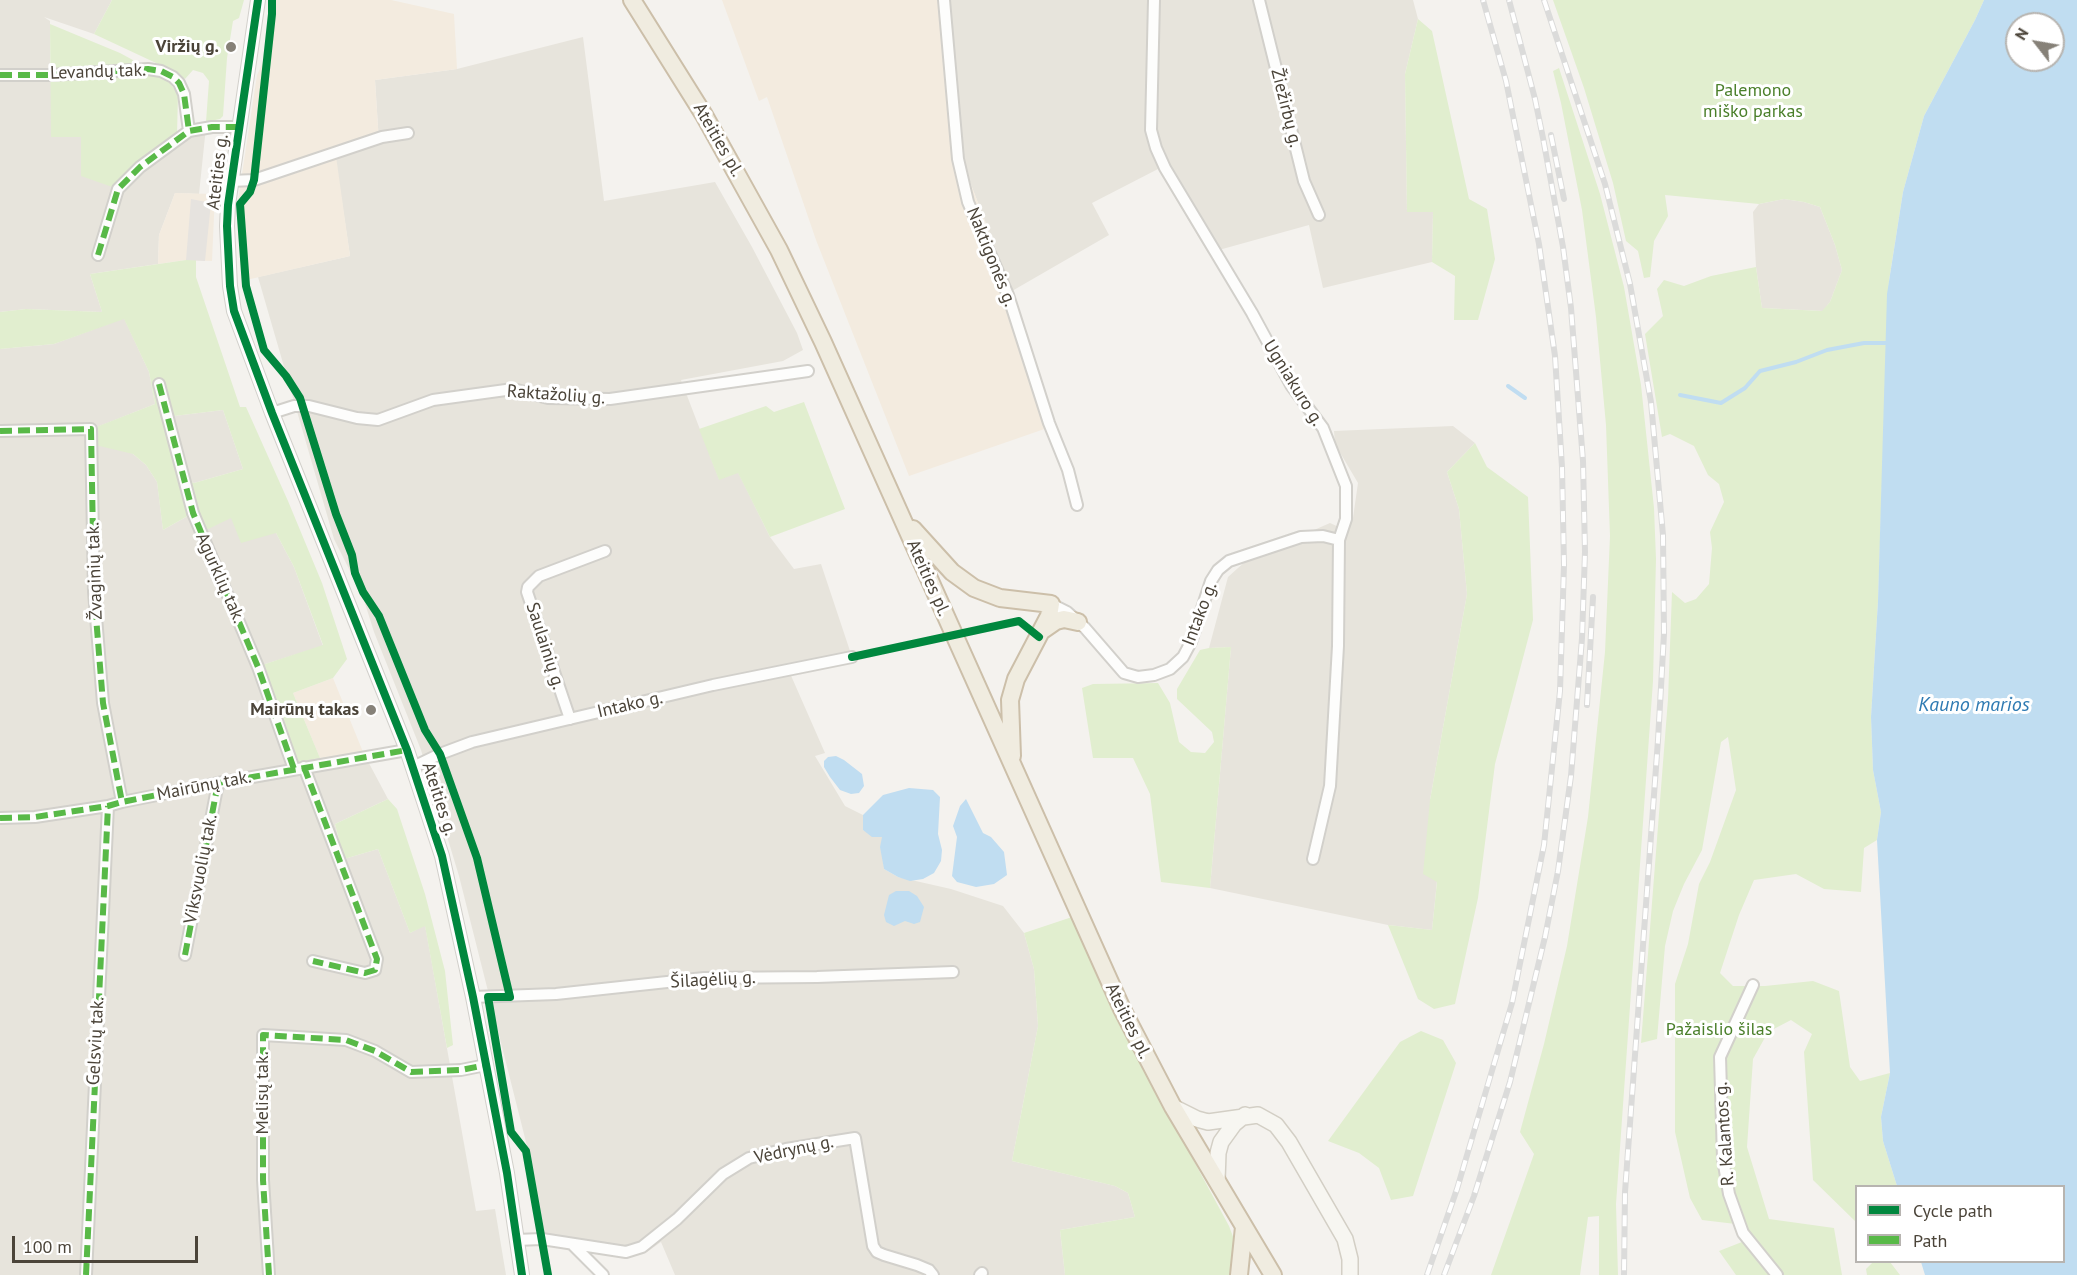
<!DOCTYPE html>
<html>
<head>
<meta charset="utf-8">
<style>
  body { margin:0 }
  #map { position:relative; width:2077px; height:1275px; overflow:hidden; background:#f4f2ee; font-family:"PT Sans",sans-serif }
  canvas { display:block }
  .legend { position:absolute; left:1855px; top:1185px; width:210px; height:78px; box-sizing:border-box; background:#fff; border:2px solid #b7b4b0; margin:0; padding:8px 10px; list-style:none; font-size:18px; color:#4b4439 }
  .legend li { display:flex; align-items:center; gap:12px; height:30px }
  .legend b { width:30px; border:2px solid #b7b4b0 }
  .north { position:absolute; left:2005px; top:12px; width:60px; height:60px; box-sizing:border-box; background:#fff; border:2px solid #b7b4b0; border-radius:50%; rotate:301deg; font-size:16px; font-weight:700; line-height:24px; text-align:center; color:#4b4439 }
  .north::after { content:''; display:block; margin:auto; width:21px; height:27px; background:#868178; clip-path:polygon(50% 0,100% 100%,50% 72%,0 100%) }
  .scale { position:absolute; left:12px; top:1236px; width:186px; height:27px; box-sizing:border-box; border:3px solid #4b4439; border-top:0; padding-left:8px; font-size:18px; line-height:21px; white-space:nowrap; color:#4b4439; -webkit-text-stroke:4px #fff; paint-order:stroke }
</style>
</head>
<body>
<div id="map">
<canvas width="2077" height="1275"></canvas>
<ul class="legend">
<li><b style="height:8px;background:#00873e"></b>Cycle path</li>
<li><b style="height:8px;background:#58b947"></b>Path</li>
</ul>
<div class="north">N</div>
<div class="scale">100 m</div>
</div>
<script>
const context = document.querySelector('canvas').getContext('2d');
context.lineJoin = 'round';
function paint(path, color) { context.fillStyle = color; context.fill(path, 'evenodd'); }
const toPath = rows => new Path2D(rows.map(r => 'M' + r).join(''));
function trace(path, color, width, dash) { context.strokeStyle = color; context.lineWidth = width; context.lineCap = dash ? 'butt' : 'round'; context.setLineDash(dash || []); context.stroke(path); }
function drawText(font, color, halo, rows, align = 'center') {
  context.font = font + ' "PT Sans",sans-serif'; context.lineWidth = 6; context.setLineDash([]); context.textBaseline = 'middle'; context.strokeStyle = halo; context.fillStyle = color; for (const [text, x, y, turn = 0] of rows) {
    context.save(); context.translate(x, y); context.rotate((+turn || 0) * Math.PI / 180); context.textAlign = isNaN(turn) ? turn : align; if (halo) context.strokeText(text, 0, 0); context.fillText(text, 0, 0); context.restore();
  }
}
paint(toPath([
  [0,0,112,0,94,34,44,17,50,21,50,75,81,137,140,162,206,127,199,194,175,193,159,235,158,264,90,274,102,312,26,309,0,312],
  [950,0,1413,0,1418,19,1405,74,1407,212,1433,212,1432,262,1323,288,1309,225,1208,253,1158,169,1092,203,1109,235,1012,291,960,156,959,115],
  [583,37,604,201,715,182,752,247,797,333,803,350,783,361,681,380,719,479,738,472,770,537,794,569,821,564,852,657,789,671,825,753,815,756,845,806,863,815,863,830,882,837,884,869,898,877,951,889,1003,906,1024,933,1034,969,1038,1026,1012,1161,1115,1186,1128,1193,1135,1217,1060,1230,1065,1275,675,1275,661,1242,647,1252,635,1255,613,1254,546,1243,528,1150,459,876,421,750,374,632,363,597,334,539,258,277,350,256,335,156,379,143,375,80,457,69],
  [1784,199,1804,202,1820,207,1835,245,1842,270,1830,302,1823,311,1762,308,1756,267,1753,212,1759,204],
  [124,318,149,372,155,404,92,429,133,454,146,465,157,482,163,530,193,513,232,517,276,533,294,567,323,646,262,665,295,761,363,752,388,799,335,824,344,859,378,849,410,933,425,925,476,1211,495,1209,506,1275,0,1275,0,349,54,344],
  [223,410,243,469,194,483,184,479,166,411,174,416],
  [1453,426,1475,443,1447,472,1459,509,1467,594,1430,800,1437,881,1432,930,1388,925,1210,888,1231,647,1209,648,1228,577,1248,559,1330,523,1341,528,1353,518,1358,483,1335,444,1334,431]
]), '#e7e4dc');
paint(toPath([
  [273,0,391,0,454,14,457,69,375,80,379,143,336,156,350,256,242,281,237,207,257,75,268,52],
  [722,0,950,0,959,115,960,156,1012,291,1056,425,909,476,816,240,767,97,759,101],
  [175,193,215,194,212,261,186,260,158,264,159,235],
  [333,678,363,752,320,758,293,693]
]), '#f3ebdf');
paint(toPath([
  [112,0,244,0,239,18,233,21,227,58,223,116,220,119,206,122,209,81,203,73,193,70,185,79,156,63,94,34],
  [1553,0,1984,0,1975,20,1924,116,1903,192,1889,281,1878,601,1871,717,1873,770,1881,812,1877,840,1864,848,1861,892,1824,889,1796,874,1754,880,1739,915,1720,973,1733,986,1765,986,1813,981,1839,991,1850,1067,1860,1081,1890,1073,1881,1117,1883,1141,1897,1186,1856,1186,1856,1222,1813,1180,1804,1052,1812,1034,1791,1020,1768,1032,1753,1059,1747,1147,1769,1219,1834,1228,1842,1275,1736,1275,1719,1251,1747,1240,1744,1225,1702,1220,1690,1198,1675,1132,1675,984,1688,944,1699,884,1710,862,1736,790,1728,737,1721,742,1702,850,1684,884,1673,911,1665,946,1657,1039,1641,1043,1668,699,1672,592,1685,603,1696,599,1709,584,1712,548,1710,532,1724,502,1719,484,1708,475,1694,446,1670,434,1662,437,1645,334,1663,316,1657,289,1664,280,1684,286,1711,276,1756,267,1762,308,1822,311,1830,302,1842,270,1835,245,1820,207,1804,202,1784,199,1759,204,1665,195,1668,216,1654,241,1650,277,1644,278,1638,251,1626,241,1613,183,1584,88],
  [1418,19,1432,31,1469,199,1487,209,1495,259,1478,320,1454,320,1455,276,1432,262,1433,212,1407,212,1405,74],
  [50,24,120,53,166,78,178,94,177,135,115,188,81,176,81,137,51,137],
  [1559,68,1600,194,1624,287,1641,385,1654,508,1656,559,1653,681,1616,1204,1618,1275,1599,1275,1599,1216,1588,1217,1580,1275,1491,1275,1534,1154,1520,1132,1544,1044,1567,946,1588,817,1605,652,1610,536,1606,425,1596,317,1582,210,1561,103,1553,71],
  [186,260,196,260,196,277,240,407,246,407,288,501,322,583,347,659,333,678,293,693,320,758,295,762,262,665,323,645,294,567,276,533,241,543,231,518,200,533,193,513,163,530,157,482,146,465,133,454,91,444,91,429,155,404,149,372,124,319,54,344,0,349,0,312,26,309,102,312,90,274],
  [223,410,243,469,194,483,184,479,167,411,174,416],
  [804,402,845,509,770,537,738,473,719,480,699,429,766,406,774,412],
  [1475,443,1487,467,1528,497,1533,620,1495,764,1478,898,1455,1004,1434,1009,1418,999,1388,925,1432,930,1437,882,1423,874,1430,800,1467,594,1459,509,1447,472],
  [1231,647,1210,888,1161,882,1150,794,1133,758,1093,758,1082,688,1093,684,1158,683,1170,703,1179,742,1191,752,1205,753,1214,742,1212,732,1177,699,1177,689,1200,650,1209,648],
  [388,799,397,809,425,894,445,971,453,1045,447,1048,425,926,410,933,378,849,344,859,335,824],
  [1072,917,1110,1006,1229,1226,1235,1242,1232,1275,1065,1275,1060,1230,1135,1217,1128,1193,1115,1186,1012,1161,1038,1026,1034,969,1024,933],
  [1421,1031,1443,1040,1456,1063,1413,1196,1391,1200,1379,1168,1359,1153,1328,1141,1400,1042],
  [1873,1262,1890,1262,1900,1275,1867,1275,1866,1269]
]), '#e1eecf');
paint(toPath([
  [191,199,211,203,205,261,186,260]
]), '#e6e3df');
paint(toPath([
  [1984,0,2077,0,2077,1275,1925,1275,1921,1262,2064,1262,2064,1186,1897,1186,1883,1141,1881,1117,1890,1073,1877,840,1881,812,1873,770,1871,717,1878,601,1887,294,1903,192,1924,116,1975,20],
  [2017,24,2053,24,2053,60,2017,60],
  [836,756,844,760,862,774,864,786,859,793,851,794,840,790,830,777,824,767,824,761,828,757],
  [909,788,933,790,940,797,938,834,942,850,941,861,934,873,923,879,910,881,898,877,884,869,880,847,882,837,872,837,863,830,863,815,883,795],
  [966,799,983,833,991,837,1004,852,1007,875,994,884,976,887,957,882,952,876,957,837,953,826,960,806],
  [896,891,909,891,917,896,924,907,920,922,914,924,905,921,894,926,886,922,884,915,889,895]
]), '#c0ddf1');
trace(toPath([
  [1508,386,1525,398],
  [1680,395,1721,403,1745,388,1760,371,1796,362,1827,350,1864,343,1886,343]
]), '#c0ddf1', 4);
const minor = toPath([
  [944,0,958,159,968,202,1008,295,1049,423,1068,470,1077,505],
  [1154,0,1151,130,1156,148,1165,168,1252,313,1291,385,1323,428,1346,486,1346,519,1339,540,1338,646,1330,786,1313,859],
  [1259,0,1304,181,1319,215],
  [0,75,50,75,148,69,161,71,173,77,179,83,184,94,189,131],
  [231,181,254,180,382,137,408,133],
  [98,255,118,189,140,167,189,131,212,127,239,127],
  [159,384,193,513,258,667,294,769],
  [272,413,294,406,309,406,357,418,378,420,433,400,513,389,548,398,610,399,808,371],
  [0,431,91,429,94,592,103,703,122,802],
  [1051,604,1067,612,1085,628,1124,673,1138,677,1154,675,1170,669,1183,657,1191,642,1211,581,1218,570,1229,561,1301,537,1323,536,1339,540],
  [570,719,527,592,528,587,539,576,605,551],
  [304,767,377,959,375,970,365,973,313,961],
  [413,767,440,754,472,742,713,685,852,657],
  [0,818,35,817,108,806,122,802,218,783,407,750],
  [185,955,218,783],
  [1753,985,1720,1057,1723,1159,1729,1194,1743,1233,1777,1275],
  [473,997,556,994,704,978,817,977,953,972],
  [516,1240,542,1239,626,1252,642,1247,677,1219,723,1174,749,1158,786,1149,855,1138,873,1246,877,1252,884,1255,917,1265,929,1270,933,1275],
  [572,1244,603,1275],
  [86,1275,108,806],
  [269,1275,263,1180,263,1035,346,1040,375,1051,411,1072,461,1070,486,1065],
  [980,1275,982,1273]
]);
const tertiary = toPath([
  [258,0,228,205,227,226,230,286,234,311,272,413,407,750,442,856,473,997,507,1173,522,1275]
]);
const secondary = toPath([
  [1173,1107,1197,1119,1208,1122,1258,1115,1276,1125,1289,1142,1345,1239,1350,1259,1350,1275],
  [1217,1181,1218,1153,1221,1142,1234,1124,1245,1115]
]);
const trunk = toPath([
  [632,0,704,115,779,250,823,342,1122,1009,1173,1107,1273,1275],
  [913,529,952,572,974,588,1000,598,1051,604,1049,616,1016,679,1010,700,1012,756],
  [1043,630,1056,621,1064,619,1078,622],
  [1239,1275,1244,1227]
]);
trace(minor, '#d2d0cb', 14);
trace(tertiary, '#d2d0cb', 16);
trace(secondary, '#d3cfc5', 18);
trace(trunk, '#ccbfa9', 20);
trace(minor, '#fdfdfc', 10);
trace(tertiary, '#fdfdfc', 14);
trace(secondary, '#f7f6f1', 15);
trace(trunk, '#f0ece0', 16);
const rail = toPath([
  [1544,0,1605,184,1630,284,1651,402,1663,535,1664,634,1658,740,1625,1192,1624,1275],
  [1551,135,1564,199],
  [1587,705,1593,597],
  [1427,1275,1457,1189,1512,1003,1544,845,1560,691,1564,565,1562,467,1555,356,1539,244,1506,81,1483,0],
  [1444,1275,1474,1196,1510,1082,1545,937,1558,871,1571,776,1582,638,1585,552,1583,461,1571,308,1563,247,1543,138,1535,99,1509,0]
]);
trace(rail, '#dbdbda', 6);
trace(rail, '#fff', 4, [11]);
trace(toPath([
  [0,75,50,75,148,69,161,71,173,77,179,83,184,94,189,131],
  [98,255,118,189,140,167,189,131,212,127,239,127],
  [159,384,193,513,258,667,294,769],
  [0,431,91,429,94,592,103,703,122,802],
  [304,767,377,959,375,970,365,973,313,961],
  [0,818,35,817,108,806,122,802,218,783,407,750],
  [185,955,218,783],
  [86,1275,108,806],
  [269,1275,263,1180,263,1035,346,1040,375,1051,411,1072,461,1070,486,1065]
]), '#58b947', 6, [12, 6]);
trace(toPath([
  [258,0,228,205,227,226,230,286,234,311,272,413,407,750,442,856,473,997,507,1173,522,1275],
  [272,0,272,14,254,180,250,192,240,204,246,286,264,350,286,376,300,398,336,514,352,555,355,573,363,592,379,616,425,730,440,754,477,858,510,997,488,997,511,1132,526,1151,548,1275],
  [852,657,1019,621,1039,637]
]), '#00873e', 8);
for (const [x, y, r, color] of [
  [231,47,6,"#868178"],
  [371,710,6,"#868178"]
]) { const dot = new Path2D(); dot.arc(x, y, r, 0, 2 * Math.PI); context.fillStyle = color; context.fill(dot); trace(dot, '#fff', 2); }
drawText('bold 18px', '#4b4439', '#fff', [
  ["Viržių g.",219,47],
  ["Mairūnų takas",359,710]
], 'right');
drawText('18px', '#4b4439', '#fff', [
  ["Levandų tak.",98,72,-2],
  ["Žiežirbų g.",1286,108,76],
  ["Ateities pl.",718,140,60],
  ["Ateities g.",218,172,-83],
  ["Naktigonės g.",991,257,68],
  ["Ugniakuro g.",1293,383,58],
  ["Raktažolių g.",556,395,4],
  ["Žvaginių tak.",95,571,-92],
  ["Agurklių tak.",220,578,66],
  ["Ateities pl.",928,578,66],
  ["Intako g.",1200,614,-69],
  ["Saulainių g.",545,646,72],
  ["Intako g.",630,705,-13],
  ["Mairūnų tak.",204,786,-11],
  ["Ateities g.",439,799,72],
  ["Viksvuolių tak.",201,869,-79],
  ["Šilagėlių g.",713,980,-3],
  ["Ateities pl.",1128,1021,64],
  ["Gelsvių tak.",96,1041,-87],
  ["Melisų tak.",263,1093,-90],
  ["R. Kalantos g.",1725,1134,-94],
  ["Vėdrynų g.",794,1150,-12]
]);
drawText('18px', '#4a7f2a', '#fff', [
  ["Palemono",1753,91],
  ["miško parkas",1753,112],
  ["Pažaislio šilas",1719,1030]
]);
drawText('italic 20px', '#2e7ab2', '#fff', [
  ["Kauno marios",1974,705]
]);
</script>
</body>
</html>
